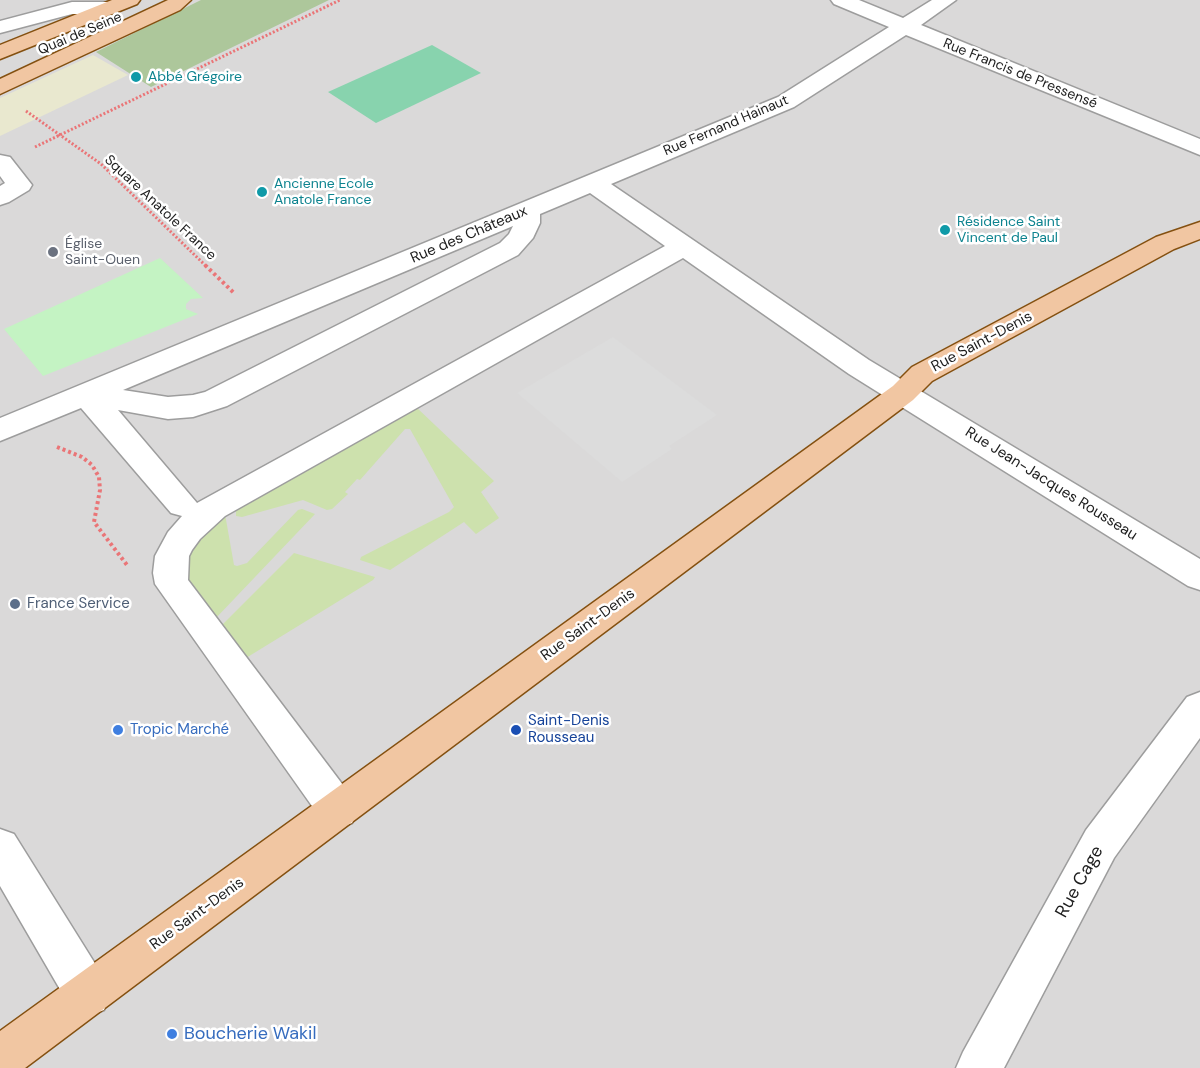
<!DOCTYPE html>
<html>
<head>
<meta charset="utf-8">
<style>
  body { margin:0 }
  canvas { display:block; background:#ece8e2 }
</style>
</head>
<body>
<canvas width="1200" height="1068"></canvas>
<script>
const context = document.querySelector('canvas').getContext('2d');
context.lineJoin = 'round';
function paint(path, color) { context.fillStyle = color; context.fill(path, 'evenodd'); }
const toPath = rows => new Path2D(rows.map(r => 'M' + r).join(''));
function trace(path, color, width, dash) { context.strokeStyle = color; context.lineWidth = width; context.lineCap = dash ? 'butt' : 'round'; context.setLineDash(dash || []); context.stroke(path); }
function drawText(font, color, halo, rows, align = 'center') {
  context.font = font + ' "DM Sans",sans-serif'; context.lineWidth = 5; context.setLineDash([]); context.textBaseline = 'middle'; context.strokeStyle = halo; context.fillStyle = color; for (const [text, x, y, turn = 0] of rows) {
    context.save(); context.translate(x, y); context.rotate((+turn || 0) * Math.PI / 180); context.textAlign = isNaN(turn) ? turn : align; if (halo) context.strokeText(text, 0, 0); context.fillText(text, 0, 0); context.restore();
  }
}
paint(toPath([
  [0,0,1200,0,1200,1068,0,1068]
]), '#dad9d9');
paint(toPath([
  [93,55,128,75,0,136,0,98]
]), '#e9e8cf');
paint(toPath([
  [416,407,494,481,481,492,499,518,476,534,464,522,390,570,360,560,361,557,449,512,454,507,410,429,405,429,360,480,357,479,345,492,348,494,332,509,327,510,303,500,242,517,236,516,236,507],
  [302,509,315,514,215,619,191,587,188,579,187,562,193,545,225,514,234,565,237,566,247,563,298,510],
  [294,553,375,577,373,580,246,658,221,626]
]), '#cde1ad');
paint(toPath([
  [201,0,329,0,151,87,96,52]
]), '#adc79b');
paint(toPath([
  [160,258,203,298,191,299,186,304,186,309,198,314,43,376,4,329]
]), '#c4f3c3');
paint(toPath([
  [432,45,481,73,376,123,328,92]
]), '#88d3ae');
paint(toPath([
  [613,337,717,415,669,446,672,449,622,482,517,393]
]), '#dcdcdc');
const minor = toPath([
  [831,0,859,0,903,18,932,0,956,0,921,25,1200,139,1200,155,906,35,794,107,611,184,869,360,1200,559,1200,590,1188,586,849,374,683,258,225,516,200,539,192,550,189,556,188,580,352,797,358,810,352,823,338,828,324,823,155,584,153,573,155,556,168,532,182,516,171,513,81,408,0,441,0,418,778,97,889,27,834,4,831,0],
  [590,193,665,246,197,503,118,410,168,419,193,417,227,406,518,255,533,238,540,223,540,214,590,193],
  [513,226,509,234,500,243,205,392,193,395,168,397,123,390,513,226],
  [72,2,110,2,117,4,120,8,117,12,110,14,72,14,0,33,0,21,72,2],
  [0,155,10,157,32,185,29,190,9,202,0,205,0,186,5,183,0,176,0,155],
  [1200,692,1200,738,1114,858,1004,1068,956,1068,963,1052,1086,830,1187,697,1200,692],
  [0,829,14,834,104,978,110,994,104,1010,88,1016,72,1010,0,886,0,829]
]);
const major = toPath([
  [112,0,140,0,137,4,0,59,0,45,112,0],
  [168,0,191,0,180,10,0,94,0,79,168,0],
  [1200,222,1200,239,1174,249,932,381,913,400,25,1068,0,1068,0,1031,893,386,912,367,1156,237,1200,222]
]);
trace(minor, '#9d9d9d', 3);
trace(major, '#845010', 3);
trace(toPath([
  [26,111,101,164,207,267],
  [35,147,340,0]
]), '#ea7577', 3, [2, 2]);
trace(toPath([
  [205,265,234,293],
  [57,447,82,457,92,465,99,477,100,490,94,522,127,565]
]), '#ea7577', 4, [3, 3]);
paint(minor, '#fff');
paint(major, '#f1c6a2');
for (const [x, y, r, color] of [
  [136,77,6,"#0f9aa8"],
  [262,192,6,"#0f9aa8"],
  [945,230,6,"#0f9aa8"],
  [53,252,6,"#6b7280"],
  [15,604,6,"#5c6f8a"],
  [118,730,6,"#3f7fe0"],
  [516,730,6,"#1a4fb4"],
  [172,1034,6,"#3f7fe0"]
]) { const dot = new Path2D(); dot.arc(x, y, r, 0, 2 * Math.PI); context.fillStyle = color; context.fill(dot); trace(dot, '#fff', 2); }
drawText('14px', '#1c1c1c', '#fff', [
  ["Quai de Seine",80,34,-23],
  ["Rue Francis de Pressensé",1020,74,22],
  ["Rue Fernand Hainaut",726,126,-23],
  ["Square Anatole France",160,208,43]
]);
drawText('14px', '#0d838f', '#fff', [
  ["Abbé Grégoire",148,77],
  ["Ancienne Ecole",274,184],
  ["Anatole France",274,200],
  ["Résidence Saint",957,222],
  ["Vincent de Paul",957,238]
], 'left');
drawText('14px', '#5b616d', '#fff', [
  ["Église",65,244],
  ["Saint-Ouen",65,260]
], 'left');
drawText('15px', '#1c1c1c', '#fff', [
  ["Rue des Châteaux",469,235,-23],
  ["Rue Saint-Denis",982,342,-28],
  ["Rue Jean-Jacques Rousseau",1051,484,32],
  ["Rue Saint-Denis",588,625,-36],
  ["Rue Saint-Denis",197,914,-36]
]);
drawText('15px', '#4e5e75', '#fff', [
  ["France Service",27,604]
], 'left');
drawText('15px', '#164399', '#fff', [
  ["Saint-Denis",528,721],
  ["Rousseau",528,738]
], 'left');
drawText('15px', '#366cbe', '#fff', [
  ["Tropic Marché",130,730]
], 'left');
drawText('18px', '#1c1c1c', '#fff', [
  ["Rue Cage",1080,882,-61]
]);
drawText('18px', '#366cbe', '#fff', [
  ["Boucherie Wakil",184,1034]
], 'left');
</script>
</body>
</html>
